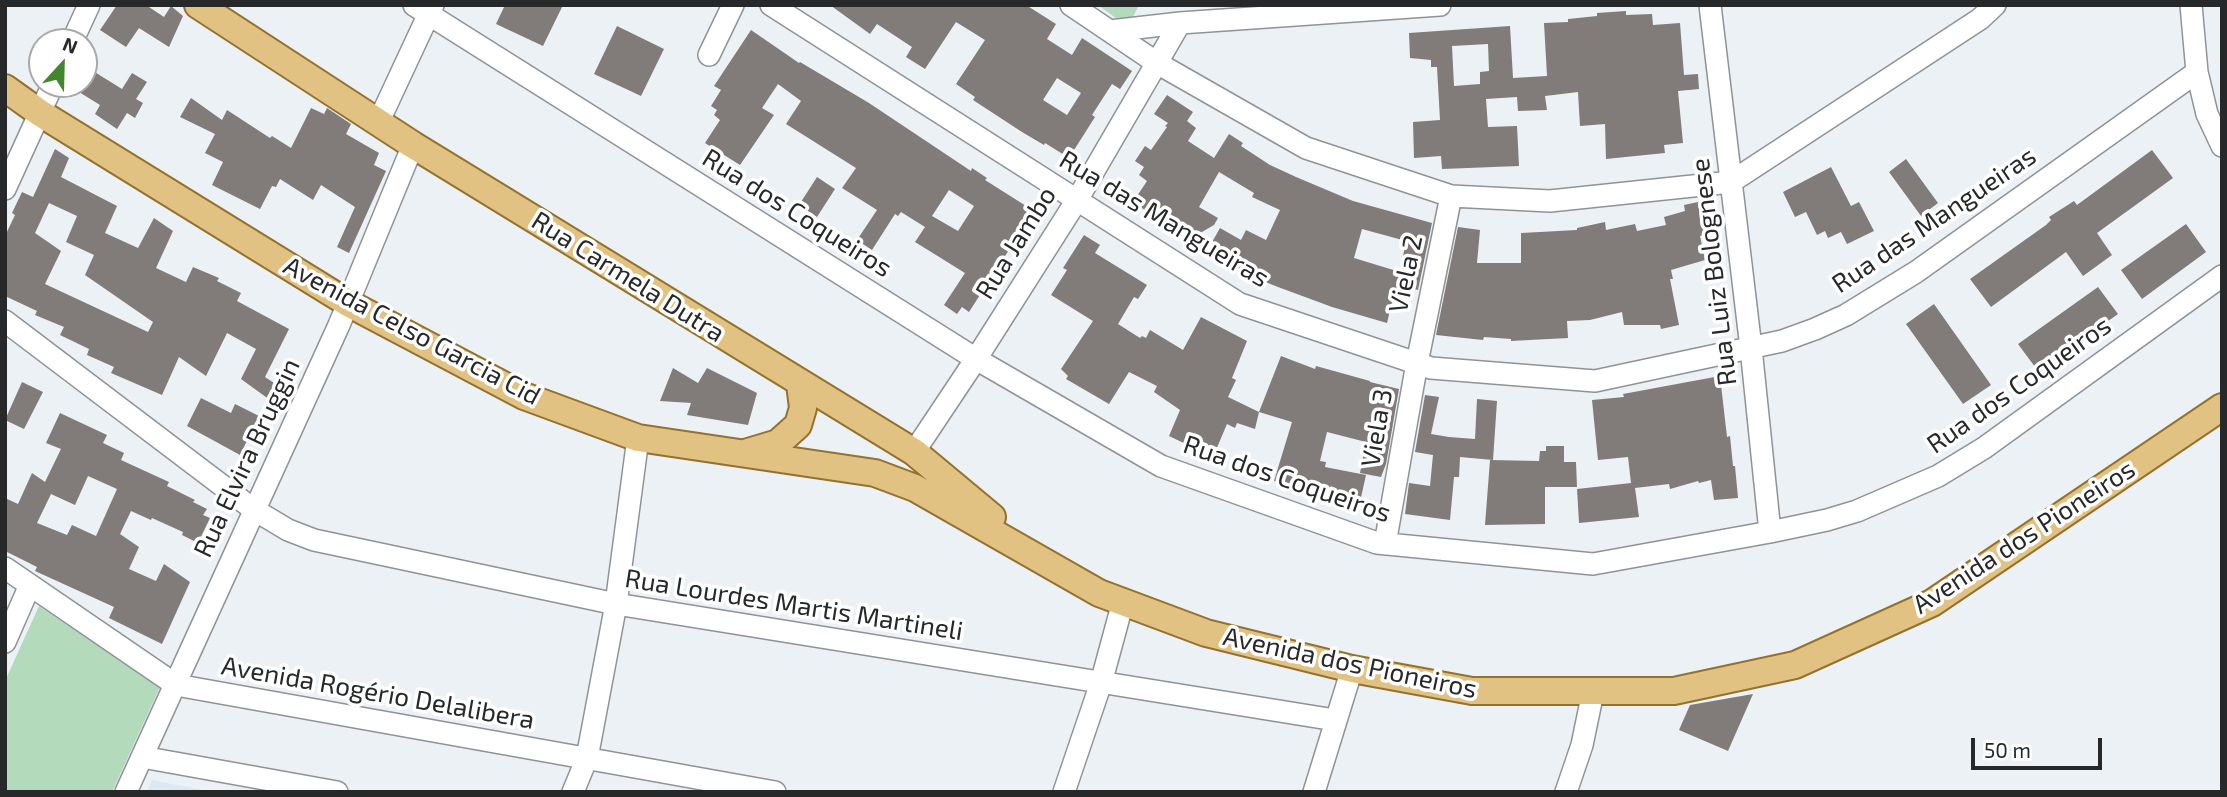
<!DOCTYPE html>
<html>
<head>
<meta charset="utf-8">
<style>
  body { margin:0 }
  #map { position:relative; width:2227px; height:797px; overflow:hidden; background:#ecf1f5; font-family:"Exo 2",sans-serif }
  canvas { display:block }
  .frame { position:absolute; inset:0; border:7px solid #262829; pointer-events:none }
  .north { position:absolute; left:28px; top:28px; width:70px; height:70px; box-sizing:border-box; background:#fff; border:2px solid #a8a9a9; border-radius:50%; rotate:22deg; font-size:19px; font-weight:700; line-height:28px; text-align:center; color:#262829 }
  .north::after { content:''; display:block; margin:auto; width:24px; height:32px; background:#40872d; clip-path:polygon(50% 0,100% 100%,50% 72%,0 100%) }
  .scale { position:absolute; left:1971px; top:738px; width:131px; height:32px; box-sizing:border-box; border:4px solid #262829; border-top:0; padding-left:9px; font-size:21px; line-height:24px; white-space:nowrap; color:#262829; -webkit-text-stroke:5px #fff; paint-order:stroke }
</style>
</head>
<body>
<div id="map">
<canvas width="2227" height="797"></canvas>
<div class="frame"></div>
<div class="north">N</div>
<div class="scale">50 m</div>
</div>
<script>
const context = document.querySelector('canvas').getContext('2d');
context.lineJoin = 'round';
function paint(path, color) { context.fillStyle = color; context.fill(path, 'evenodd'); }
const toPath = rows => new Path2D(rows.map(r => 'M' + r).join(''));
function trace(path, color, width, dash) { context.strokeStyle = color; context.lineWidth = width; context.lineCap = dash ? 'butt' : 'round'; context.setLineDash(dash || []); context.stroke(path); }
function drawText(font, color, halo, rows, align = 'center') {
  context.font = font + ' "Exo 2",sans-serif'; context.lineWidth = 7; context.setLineDash([]); context.textBaseline = 'middle'; context.strokeStyle = halo; context.fillStyle = color; for (const [text, x, y, turn = 0] of rows) {
    context.save(); context.translate(x, y); context.rotate((+turn || 0) * Math.PI / 180); context.textAlign = isNaN(turn) ? turn : align; if (halo) context.strokeText(text, 0, 0); context.fillText(text, 0, 0); context.restore();
  }
}
paint(toPath([
  [152,780,212,792,147,792]
]), '#dce8f2');
paint(toPath([
  [1098,5,1139,5,1128,27],
  [39,606,160,687,112,792,5,792,5,681]
]), '#b3dabb');
paint(toPath([
  [117,5,146,5,164,17,171,6,183,16,169,47,139,28,126,47,100,30],
  [505,5,563,5,543,46,496,24],
  [830,5,1026,5,1056,24,1047,39,1072,55,1082,38,1132,71,1120,89,1112,84,1092,115,1095,117,1069,158,1045,143,1044,145,1022,132,973,100,975,97,956,84,985,40,956,22,925,69,906,57,912,47,877,24,870,34],
  [1057,78,1081,93,1067,115,1043,100],
  [1626,11,1626,15,1652,14,1653,25,1680,23,1684,75,1698,74,1699,89,1678,91,1683,143,1664,145,1665,153,1606,159,1605,124,1580,126,1578,92,1545,96,1547,110,1518,111,1517,97,1486,99,1488,127,1517,126,1519,166,1442,169,1441,156,1414,158,1413,122,1440,120,1437,67,1431,67,1431,60,1410,58,1409,33,1510,26,1513,78,1547,76,1544,23,1568,22,1568,19,1597,16,1597,13],
  [1488,44,1489,71,1480,72,1480,84,1454,86,1452,46],
  [617,26,664,49,641,96,594,74],
  [751,30,799,63,800,62,869,103,971,171,972,168,987,178,985,180,1034,211,969,312,962,307,957,314,944,305,965,273,915,242,925,227,901,212,898,216,895,214,872,250,857,240,877,210,842,188,856,168,786,124,801,101,778,84,762,108,774,115,740,165,705,143,720,120,714,115,717,110,711,106,721,90,714,86],
  [949,190,974,206,958,231,932,216],
  [93,71,122,89,132,73,147,82,136,99,143,103,135,118,127,113,117,129,95,114,100,105,79,92],
  [1167,95,1193,112,1187,121,1196,128,1188,141,1214,158,1229,134,1243,143,1241,146,1270,165,1296,177,1353,201,1432,223,1418,290,1406,287,1402,305,1392,302,1387,323,1332,307,1278,287,1253,277,1207,251,1220,228,1241,240,1246,230,1266,240,1280,210,1252,197,1254,193,1219,172,1199,207,1218,218,1214,225,1195,236,1182,228,1179,233,1133,202,1147,181,1139,175,1144,167,1135,161,1145,146,1151,150,1167,127,1165,126,1168,123,1154,114],
  [1362,229,1406,241,1400,272,1354,258],
  [191,98,222,120,227,110,270,138,272,136,291,148,311,108,324,114,327,108,351,124,346,134,379,153,374,165,386,171,349,253,337,247,355,207,321,185,313,200,280,179,276,187,272,186,260,209,212,185,223,162,205,153,215,134,180,117],
  [55,149,69,158,61,177,117,206,105,233,138,248,154,218,173,231,156,268,186,282,193,267,219,278,217,281,241,293,237,301,289,329,265,377,277,385,270,400,241,379,256,349,227,333,206,376,179,357,162,395,111,373,114,367,87,355,89,349,60,335,64,327,35,315,37,311,5,296,5,236,15,215,12,213,22,192,33,197],
  [49,203,77,216,66,242,94,255,85,275,153,322,148,332,45,284,61,251,35,233],
  [2152,150,2173,178,2097,233,2112,255,2083,276,2066,252,1991,307,1970,279,2046,225,2051,220,2049,217,2074,201,2077,205],
  [1906,159,1938,203,1921,216,1889,172],
  [1831,167,1851,206,1859,202,1874,231,1847,244,1841,232,1828,238,1825,231,1817,235,1806,212,1795,217,1783,192],
  [817,177,835,189,817,217,799,205],
  [1712,199,1714,224,1708,225,1711,233,1700,236,1705,260,1671,270,1673,279,1670,279,1679,325,1661,329,1660,325,1624,325,1622,312,1590,320,1567,321,1568,338,1511,341,1511,339,1484,337,1483,340,1436,335,1458,227,1480,230,1477,263,1521,263,1521,233,1577,230,1577,228,1605,222,1606,230,1635,224,1637,231,1666,225,1664,217,1685,211,1684,205],
  [2186,224,2206,252,2142,299,2121,270],
  [1084,235,1100,245,1095,253,1147,285,1138,299,1134,297,1118,324,1140,338,1142,336,1146,338,1150,330,1183,350,1201,317,1247,341,1232,378,1236,380,1228,397,1259,412,1281,356,1315,369,1316,366,1370,381,1370,382,1399,389,1386,464,1381,477,1360,473,1366,442,1327,432,1320,461,1326,462,1325,467,1366,475,1360,502,1330,498,1274,481,1292,422,1259,412,1255,429,1237,423,1235,428,1227,424,1213,457,1169,436,1180,410,1154,392,1157,386,1129,372,1109,404,1066,379,1068,376,1061,369,1093,321,1051,295,1067,270,1063,268],
  [2098,287,2118,314,2038,371,2018,344],
  [1934,304,1991,385,1963,404,1906,324],
  [673,368,698,383,707,368,757,393,748,425,687,415,691,403,660,401],
  [1720,376,1727,437,1730,436,1733,466,1735,466,1738,498,1714,500,1711,480,1699,483,1698,481,1670,489,1669,484,1635,488,1639,517,1579,523,1577,489,1631,483,1628,457,1598,460,1592,400,1624,397,1623,394],
  [22,382,43,392,24,429,5,420],
  [1425,395,1439,397,1431,434,1449,437,1475,439,1477,399,1497,401,1493,460,1460,457,1459,477,1454,477,1450,520,1405,514,1409,483,1430,486,1433,455,1415,452],
  [201,398,231,413,235,404,259,416,240,455,187,426],
  [60,413,107,435,103,443,124,453,121,460,169,482,167,486,195,500,193,502,207,509,203,515,210,518,198,543,182,535,183,532,152,518,151,520,131,511,120,534,139,547,129,569,156,581,164,564,190,582,162,644,109,618,114,607,35,571,37,567,5,551,5,498,18,504,32,473,45,482,61,449,46,443],
  [88,476,117,489,96,536,72,525,67,535,37,523,51,494,75,505],
  [1546,446,1564,446,1564,462,1576,462,1577,487,1545,487,1545,524,1485,525,1490,460,1539,461,1540,451,1546,451],
  [1753,694,1728,751,1679,730,1690,705]
]), '#817b7a');
const minor = toPath([
  [414,5,976,359,1161,466,1377,543,1593,564,1770,532,1827,520,1857,511,1938,476,1984,448,2222,276],
  [771,5,1240,304,1431,368,1595,381,1782,341,1815,329,1846,315,1916,272,2197,72],
  [1071,5,1157,63,1306,148,1451,196,1550,201,1731,182,1980,19,1995,5],
  [1710,5,1751,348,1770,532],
  [2191,5,2197,72,2207,114,2222,146],
  [1110,31,1180,23,1440,5],
  [72,42,89,5],
  [709,55,733,5],
  [378,123,433,5],
  [5,189,53,84],
  [5,321,253,509,288,530,314,540,616,604,1335,720],
  [914,452,976,359,1077,200,1180,23],
  [1385,544,1417,363,1451,196],
  [5,568,176,685,775,792],
  [5,642,30,585],
  [142,757,337,792],
  [126,792,339,325,413,145],
  [573,792,587,758,616,604,638,438],
  [1064,792,1101,683,1123,602],
  [1314,792,1352,669],
  [1566,792,1582,745,1593,692]
]);
const major = toPath([
  [198,5,413,145,914,452,992,517],
  [5,88,40,113,348,303,524,396,638,438,875,473,915,488,1099,593,1206,633,1352,669,1472,691,1674,691,1795,665,1932,603,2222,407],
  [748,452,778,443,798,425,803,408,800,384]
]);
trace(minor, '#8f9397', 24);
trace(major, '#93722d', 30);
trace(minor, '#fff', 21);
trace(major, '#e2c282', 26);
drawText('26px', '#262829', '#fff', [
  ["Rua dos Coqueiros",797,213,32],
  ["Rua das Mangueiras",1164,219,31],
  ["Rua das Mangueiras",1934,220,-34],
  ["Rua Jambo",1016,243,-58],
  ["Rua Luiz Bolognese",1714,272,-97],
  ["Viela 2",1406,274,-78],
  ["Rua Carmela Dutra",628,277,32],
  ["Avenida Celso Garcia Cid",412,331,28],
  ["Rua dos Coqueiros",2019,385,-35],
  ["Viela 3",1377,428,-80],
  ["Rua Elvira Bruggin",247,458,-65],
  ["Rua dos Coqueiros",1287,479,19],
  ["Avenida dos Pioneiros",2024,537,-33],
  ["Rua Lourdes Martis Martineli",794,605,9],
  ["Avenida dos Pioneiros",1350,663,12],
  ["Avenida Rogério Delalibera",378,693,10]
]);
</script>
</body>
</html>
